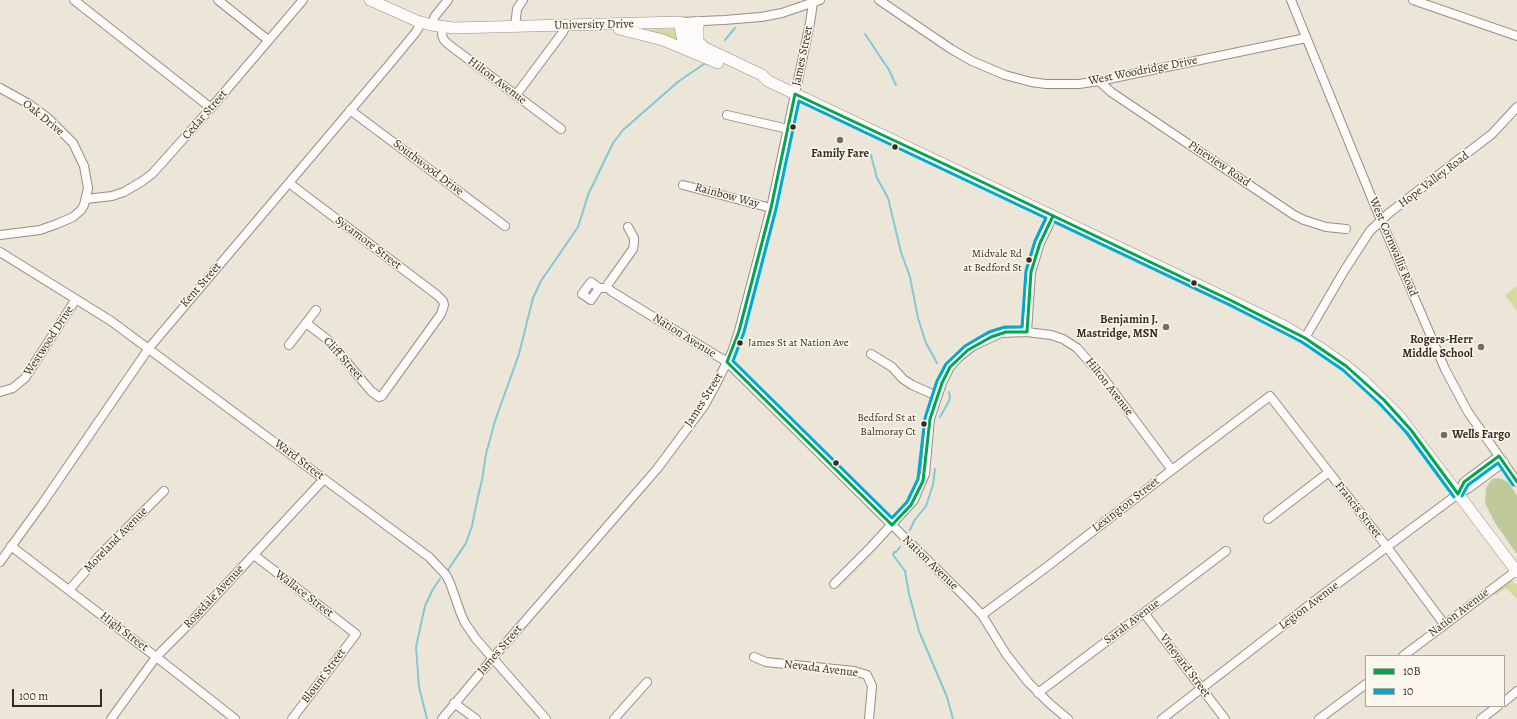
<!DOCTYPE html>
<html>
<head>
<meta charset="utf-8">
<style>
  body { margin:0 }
  #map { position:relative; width:1517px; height:719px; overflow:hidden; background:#ece6d9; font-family:Alegreya,serif }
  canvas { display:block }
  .legend { position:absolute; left:1365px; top:655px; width:140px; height:52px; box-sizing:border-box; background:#fbf7ec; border:1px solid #aea59a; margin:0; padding:5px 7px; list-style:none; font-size:12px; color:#3b2a1e }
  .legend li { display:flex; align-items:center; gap:8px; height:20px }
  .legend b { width:20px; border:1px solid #aea59a }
  .scale { position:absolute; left:12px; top:689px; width:90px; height:18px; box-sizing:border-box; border:2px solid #3b2a1e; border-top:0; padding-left:5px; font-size:12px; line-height:14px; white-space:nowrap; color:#3b2a1e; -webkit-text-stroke:3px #fbf7ec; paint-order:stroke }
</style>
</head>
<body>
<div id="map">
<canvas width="1517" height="719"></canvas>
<ul class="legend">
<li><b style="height:5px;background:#00a651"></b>10B</li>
<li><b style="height:5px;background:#00a9ce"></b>10</li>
</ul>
<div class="scale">100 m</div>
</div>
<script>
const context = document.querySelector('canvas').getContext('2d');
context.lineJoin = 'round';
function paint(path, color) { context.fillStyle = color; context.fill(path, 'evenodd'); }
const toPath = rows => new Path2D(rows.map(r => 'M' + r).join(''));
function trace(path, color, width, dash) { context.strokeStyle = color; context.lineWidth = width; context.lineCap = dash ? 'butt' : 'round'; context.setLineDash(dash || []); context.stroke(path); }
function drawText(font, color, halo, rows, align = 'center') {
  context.font = font + ' Alegreya,serif'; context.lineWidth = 3; context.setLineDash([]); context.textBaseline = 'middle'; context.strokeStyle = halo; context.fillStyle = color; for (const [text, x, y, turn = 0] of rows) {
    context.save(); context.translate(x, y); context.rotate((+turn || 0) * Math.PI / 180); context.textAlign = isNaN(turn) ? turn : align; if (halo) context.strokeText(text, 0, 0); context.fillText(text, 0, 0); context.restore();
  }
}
paint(toPath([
  [675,29,682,45,638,30,660,29],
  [1517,286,1517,311,1505,295],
  [1509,581,1512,581,1517,585,1517,599,1506,588,1496,595,1494,595,1492,593]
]), '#d5daa0');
paint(toPath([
  [1498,478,1502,479,1509,483,1517,496,1517,554,1495,523,1485,503,1486,488,1492,479]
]), '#bfc999');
trace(toPath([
  [865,34,889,70,896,85],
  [725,40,735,28],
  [871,155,877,178,888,198,901,252,910,277,918,318,926,343,937,363],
  [940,417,949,401,950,397,949,392],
  [910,530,914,521,926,506,933,485,935,469],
  [900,547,896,552,894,552,893,555,905,571,909,594,919,631,947,697,953,719],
  [448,570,466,543,472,526,477,501,482,480,486,454,495,421,519,354,533,298,541,281,578,227,588,195,613,143,623,130,679,81,707,62],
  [427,719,419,687,416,647,425,606,433,589,440,579]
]), '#83c6d6', 2);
const minor = toPath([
  [74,0,211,108],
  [218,0,268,40],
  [879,0,951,49,972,61,1005,75,1031,82,1046,84,1079,84,1099,81,1306,38],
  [1291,0,1375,206,1445,369,1468,412,1517,482],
  [1413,0,1517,36],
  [680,22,724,20,761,17,782,13,820,0],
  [431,25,435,16,448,0],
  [443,27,442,35,444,40,448,44,561,129],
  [515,27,517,9,523,0],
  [1099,81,1111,92,1294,215,1304,220,1326,227,1346,229],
  [0,88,29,104,48,118,73,143,84,166,88,188,84,205,81,210,73,217,57,224,40,230,0,235],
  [516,95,563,32,566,26],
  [350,110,505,226],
  [727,115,788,129],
  [289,183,437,295,443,301,444,305,441,314,384,393,382,396,379,397,371,391,328,340,306,323],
  [683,185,771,208],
  [86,199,112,196,124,192,141,182,152,174,211,108,303,0],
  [0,252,111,321,429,557,446,575,450,583,461,614,465,623,476,639,546,719],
  [599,288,591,300,582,294,591,282,599,288,608,288],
  [608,288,611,291,727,362,967,599,982,615,1006,654,1028,682,1050,704,1068,719],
  [608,288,608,284,611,280,633,249,634,243,634,238,628,227],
  [1027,332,1031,272,1040,243,1053,216],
  [1305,338,1344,271,1370,231,1389,213,1492,134,1517,107],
  [289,345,316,310],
  [871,354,892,367,903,379,912,385,937,396],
  [0,392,13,388,25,378,76,299],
  [1458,494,1464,482,1499,456],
  [1268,519,1329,472],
  [11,546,164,663,235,719],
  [254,555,356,634,292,719],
  [0,562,42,504,149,348,388,66,416,32,421,23],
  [834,584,871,547,914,500,925,474,930,419,942,383,950,367,958,358,973,346,1001,333,1027,332,1051,335,1063,339,1077,348,1102,376,1172,470],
  [69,590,100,555,164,491],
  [1144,613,1225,719],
  [982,615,1048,566,1164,476,1270,396,1387,547,1444,624],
  [1403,656,1516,571],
  [754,657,766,662,854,671,867,675,872,686,869,719],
  [1038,693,1226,551],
  [1504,702,1517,691],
  [454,703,476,719],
  [111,719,156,657,194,619,324,479],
  [442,719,498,652,657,469,704,406,715,386,732,352,739,331,771,208,810,23,813,3],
  [614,719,647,682],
  [1162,719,1321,596,1458,494,1469,488,1504,462],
  [1319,719,1366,684],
  [1481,719,1498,706]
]);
const major = toPath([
  [370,0,417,21,431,25,454,28,680,22],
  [680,22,687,27,693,37,705,48,762,75,768,81,1232,301,1284,326,1319,347,1346,366,1363,380,1400,417,1517,572],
  [680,22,681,33,682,37,695,50],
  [698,22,698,41],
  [619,29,663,40,718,63]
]);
trace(minor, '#958f86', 10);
trace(major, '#958f86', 12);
trace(minor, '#fcfbf9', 8);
trace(major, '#fcfbf9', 11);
trace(toPath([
  [1053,216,1040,243,1031,272,1027,332,1006,332,991,337,968,350,950,367,942,383,930,419,923,481,911,505,892,525,727,362,739,331,771,208,795,94,957,170,1232,301,1305,338,1346,366,1384,400,1411,430,1458,494],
  [1458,494,1464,482,1499,456,1517,482]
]), '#00a651', 3);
trace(toPath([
  [799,101,1046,218,1035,241,1026,271,1022,327,1005,327,989,332,965,346,946,364,937,381,925,418,918,479,907,502,892,518,733,361,744,332,776,209,799,101],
  [1055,222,1230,305,1302,342,1343,370,1380,404,1407,433,1454,497],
  [1462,496,1468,485,1498,463,1513,485]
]), '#00a9ce', 3);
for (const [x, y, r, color] of [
  [793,127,3.5,"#3b2a1e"],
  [840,140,4,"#796c5f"],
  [895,147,3.5,"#3b2a1e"],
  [1029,260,3.5,"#3b2a1e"],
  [1194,283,3.5,"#3b2a1e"],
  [1166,327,4,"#796c5f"],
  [740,343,3.5,"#3b2a1e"],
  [1481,347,4,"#796c5f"],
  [924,424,3.5,"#3b2a1e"],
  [1444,435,4,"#796c5f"],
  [836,463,3.5,"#3b2a1e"]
]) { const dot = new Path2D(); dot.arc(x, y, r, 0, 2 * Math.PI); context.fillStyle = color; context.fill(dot); trace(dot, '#fbf7ec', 1.5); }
drawText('11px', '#3b2a1e', '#fbf7ec', [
  ["Midvale Rd",1022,254],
  ["at Bedford St",1022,268],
  ["James St at Nation Ave",748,343,"left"],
  ["Bedford St at",916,418],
  ["Balmoray Ct",916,432]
], 'right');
drawText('12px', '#3b2a1e', '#fbf7ec', [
  ["University Drive",594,25,-1],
  ["James Street",803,56,-78],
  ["West Woodridge Drive",1143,71,-11],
  ["Hilton Avenue",497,81,37],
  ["Cedar Street",205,115,-49],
  ["Oak Drive",43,118,39],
  ["Pineview Road",1219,164,34],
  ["Southwood Drive",428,168,37],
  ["Hope Valley Road",1434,180,-37],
  ["Rainbow Way",727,196,15],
  ["Sycamore Street",368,243,37],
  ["West Cornwallis Road",1393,247,67],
  ["Kent Street",201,285,-49],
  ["Nation Avenue",684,336,32],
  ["Westwood Drive",49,341,-57],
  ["Cliff Street",343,359,48],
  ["Hilton Avenue",1109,387,52],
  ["James Street",704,400,-58],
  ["Ward Street",299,460,37],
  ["Lexington Street",1126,505,-38],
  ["Francis Street",1358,510,52],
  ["Moreland Avenue",116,540,-46],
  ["Nation Avenue",930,563,44],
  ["Wallace Street",304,594,37],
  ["Rosedale Avenue",214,597,-47],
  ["Legion Avenue",1309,606,-37],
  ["Nation Avenue",1459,613,-37],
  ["Sarah Avenue",1132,622,-37],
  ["High Street",124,632,37],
  ["James Street",500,650,-49],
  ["Vineyard Street",1185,666,53],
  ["Nevada Avenue",821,669,7],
  ["Blount Street",324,676,-53]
]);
drawText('bold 12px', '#3b2a1e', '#fbf7ec', [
  ["Family Fare",840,154,"center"],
  ["Benjamin J.",1158,320],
  ["Mastridge, MSN",1158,334],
  ["Rogers-Herr",1473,340],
  ["Middle School",1473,354],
  ["Wells Fargo",1452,435,"left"]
], 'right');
</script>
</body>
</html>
